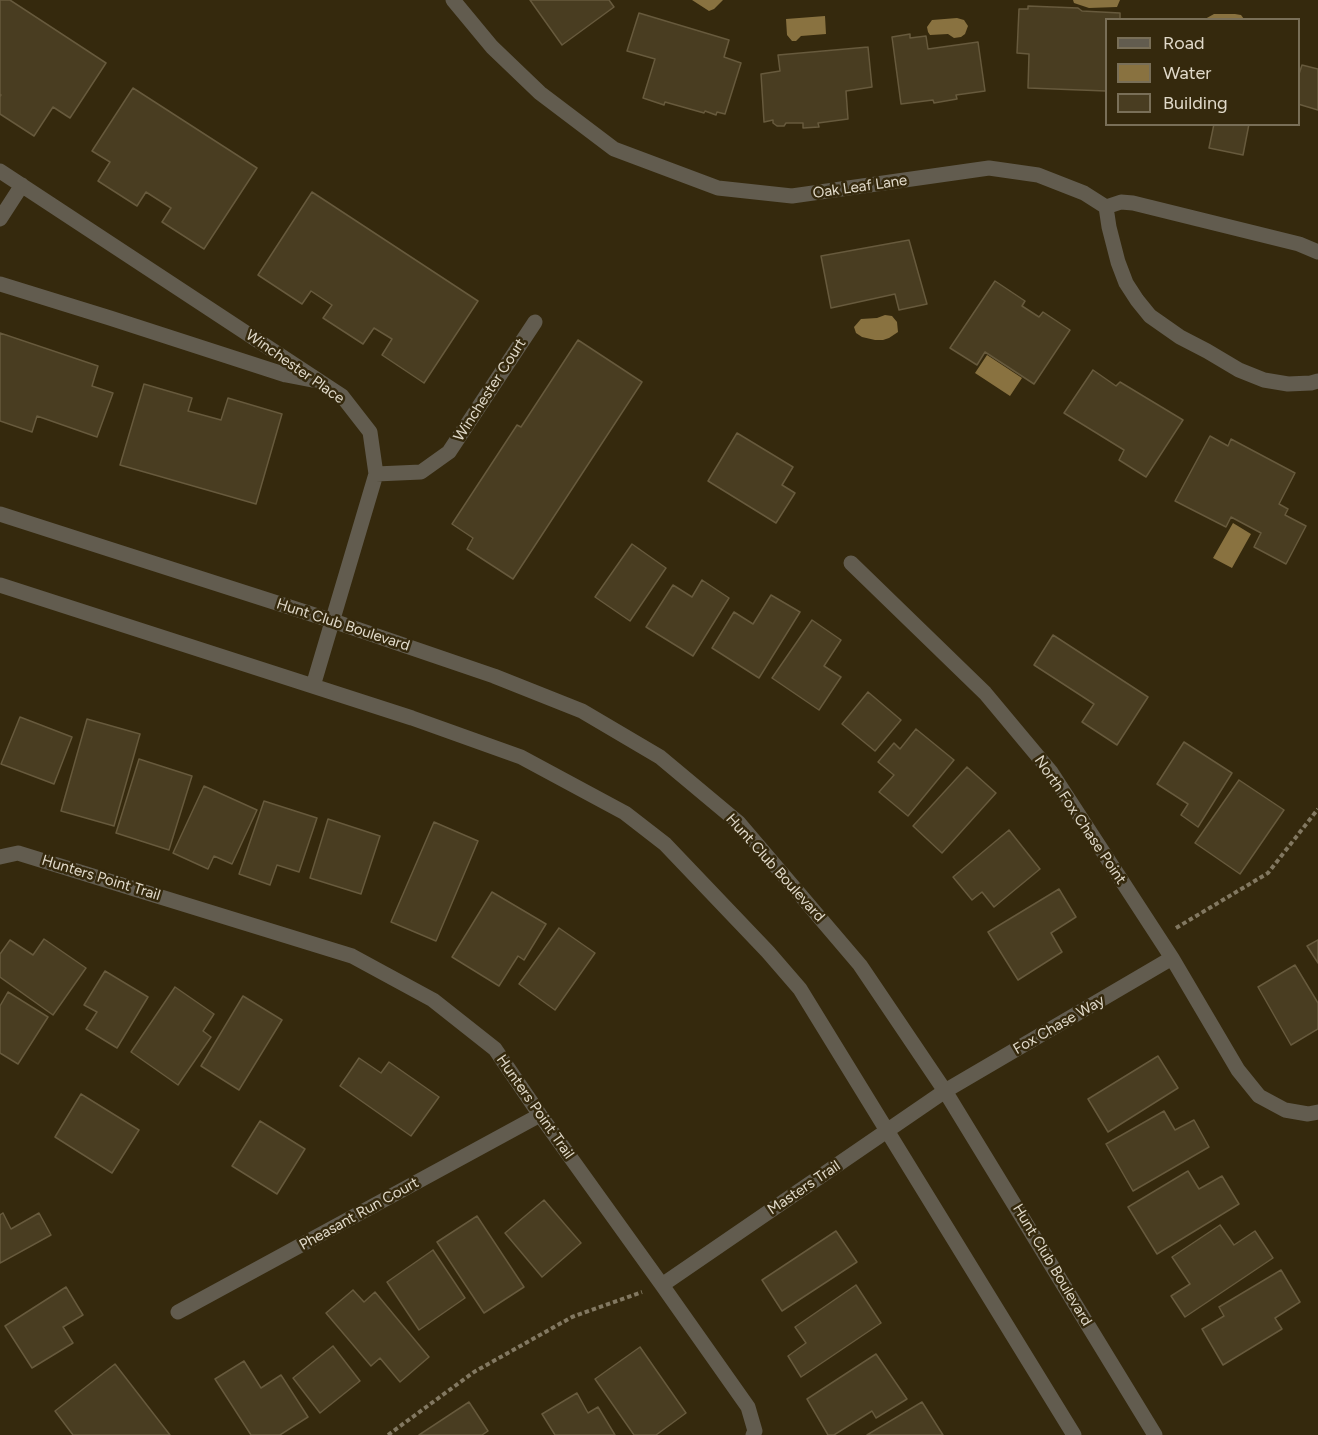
<!DOCTYPE html>
<html>
<head>
<meta charset="utf-8">
<style>
  body { margin:0 }
  #map { position:relative; width:1318px; height:1435px; overflow:hidden; background:#35290d; font-family:Figtree,sans-serif }
  canvas { display:block }
  .legend { position:absolute; left:1105px; top:18px; width:195px; height:108px; box-sizing:border-box; background:#35290d; border:2px solid #796f58; margin:0; padding:8px 10px; list-style:none; font-size:18px; color:#e0d9c9 }
  .legend li { display:flex; align-items:center; gap:12px; height:30px }
  .legend b { width:30px; border:2px solid #796f58 }
</style>
</head>
<body>
<div id="map">
<canvas width="1318" height="1435"></canvas>
<ul class="legend">
<li><b style="height:8px;background:#625c4f"></b>Road</li>
<li><b style="height:16px;background:#897240"></b>Water</li>
<li><b style="height:16px;background:#493d21"></b>Building</li>
</ul>
</div>
<script>
const context = document.querySelector('canvas').getContext('2d');
context.lineJoin = 'round';
function paint(path, color) { context.fillStyle = color; context.fill(path, 'evenodd'); }
const toPath = rows => new Path2D(rows.map(r => 'M' + r).join(''));
function trace(path, color, width, dash) { context.strokeStyle = color; context.lineWidth = width; context.lineCap = dash ? 'butt' : 'round'; context.setLineDash(dash || []); context.stroke(path); }
function drawText(font, color, halo, rows, align = 'center') {
  context.font = font + ' Figtree,sans-serif'; context.lineWidth = 5; context.setLineDash([]); context.textBaseline = 'middle'; context.strokeStyle = halo; context.fillStyle = color; for (const [text, x, y, turn = 0] of rows) {
    context.save(); context.translate(x, y); context.rotate((+turn || 0) * Math.PI / 180); context.textAlign = isNaN(turn) ? turn : align; if (halo) context.strokeText(text, 0, 0); context.fillText(text, 0, 0); context.restore();
  }
}
paint(toPath([
  [692,0,723,0,714,9,709,11],
  [1073,0,1120,0,1117,7,1089,8,1074,3],
  [1214,14,1235,14,1241,15,1244,19,1205,19],
  [825,16,826,34,801,36,796,41,792,41,787,35,786,19],
  [957,18,964,20,968,26,965,34,961,37,954,38,948,34,930,35,928,32,927,27,932,20],
  [885,315,892,316,897,322,898,332,889,338,883,340,875,340,862,337,856,333,854,327,861,319,877,318],
  [987,355,1022,378,1010,396,975,373],
  [1233,523,1251,534,1232,568,1213,558]
]), '#897240');
const building = toPath([
  [0,0,10,0,106,63,70,118,53,107,34,136,0,114,0,97,1,95,0,94,0,0],
  [530,0,609,0,614,7,562,45,530,0],
  [1028,6,1078,8,1082,11,1120,13,1120,20,1106,20,1106,91,1028,88,1029,54,1017,53,1019,9,1028,9,1028,6],
  [639,13,729,40,724,57,741,63,725,114,717,112,716,115,705,111,704,113,665,102,664,105,643,98,655,59,627,51,639,13],
  [910,34,910,38,926,36,928,49,978,42,985,91,956,95,957,99,934,103,933,100,901,104,892,37,910,34],
  [868,47,872,87,846,91,848,119,818,123,819,127,803,128,803,123,786,123,784,126,777,126,773,123,773,120,764,122,761,74,780,71,778,55,868,47],
  [1302,65,1318,69,1318,110,1298,104,1298,77,1302,65],
  [133,88,257,168,204,249,162,222,171,208,146,192,137,206,98,181,110,162,92,151,133,88],
  [1214,124,1249,124,1243,155,1209,148,1214,124],
  [312,192,478,301,424,383,382,355,392,339,374,328,363,344,323,318,332,305,311,291,302,304,258,275,312,192],
  [909,240,927,304,899,310,895,294,831,308,821,256,909,240],
  [995,281,1025,301,1022,306,1039,317,1043,312,1070,330,1034,384,985,352,977,365,950,348,995,281],
  [0,333,98,366,92,386,113,393,97,437,37,416,32,432,0,421,0,333],
  [578,340,642,382,513,579,467,549,473,538,452,524,517,425,521,427,578,340],
  [1093,370,1116,386,1120,382,1183,420,1146,477,1119,460,1124,450,1064,413,1093,370],
  [144,384,192,398,188,411,221,420,228,398,282,414,256,504,120,465,144,384],
  [737,433,793,467,782,485,795,493,776,523,708,481,737,433],
  [1210,436,1228,446,1231,439,1295,473,1279,504,1288,509,1285,515,1306,526,1286,564,1254,547,1261,533,1231,517,1226,527,1175,501,1210,436],
  [632,544,666,568,630,621,595,597,632,544],
  [702,580,729,598,693,656,646,627,673,585,692,597,702,580],
  [771,595,800,612,759,678,712,648,734,612,753,624,771,595],
  [812,620,841,640,824,666,841,677,819,710,772,678,812,620],
  [1053,635,1148,697,1117,745,1082,722,1094,704,1034,665,1053,635],
  [868,692,901,720,875,751,842,724,868,692],
  [20,717,72,737,54,784,1,764,20,717],
  [87,719,140,734,114,826,61,811,87,719],
  [916,729,954,760,908,816,879,792,894,775,878,762,894,743,900,749,916,729],
  [1184,742,1232,773,1198,827,1181,815,1188,804,1157,784,1184,742],
  [139,759,192,776,169,850,116,833,139,759],
  [967,767,996,793,942,853,913,826,967,767],
  [1239,780,1284,810,1240,874,1195,843,1239,780],
  [204,786,257,810,232,864,214,856,208,869,173,853,204,786],
  [264,801,317,818,299,872,277,865,270,885,239,874,264,801],
  [328,819,380,836,361,894,310,878,328,819],
  [434,822,478,841,436,941,391,922,434,822],
  [1009,830,1040,869,994,907,982,892,972,900,953,877,1009,830],
  [1059,889,1076,917,1051,933,1062,952,1018,980,988,932,1059,889],
  [492,892,546,924,524,960,518,956,499,986,452,957,492,892],
  [559,928,595,953,555,1010,519,984,559,928],
  [44,939,86,968,53,1015,0,977,0,954,10,940,33,955,44,939],
  [1318,940,1318,963,1307,946,1318,940],
  [1295,965,1318,1003,1318,1029,1291,1045,1258,987,1295,965],
  [105,971,148,997,117,1048,86,1029,97,1012,84,1005,105,971],
  [175,987,214,1014,203,1031,211,1037,178,1085,131,1052,175,987],
  [8,992,48,1017,18,1064,0,1053,0,1006,8,992],
  [243,996,282,1020,239,1090,201,1066,243,996],
  [1158,1056,1178,1088,1108,1132,1088,1099,1158,1056],
  [359,1058,381,1073,389,1062,439,1097,411,1136,340,1086,359,1058],
  [81,1094,139,1130,112,1173,55,1137,81,1094],
  [1164,1111,1175,1130,1194,1120,1209,1147,1133,1191,1106,1144,1164,1111],
  [260,1121,305,1149,277,1194,232,1166,260,1121],
  [1188,1171,1199,1189,1222,1176,1239,1204,1157,1254,1128,1207,1188,1171],
  [544,1200,581,1243,542,1277,505,1233,544,1200],
  [3,1213,11,1229,39,1213,51,1235,0,1263,0,1215,3,1213],
  [477,1216,524,1287,484,1313,437,1242,477,1216],
  [1220,1225,1234,1245,1255,1231,1273,1258,1185,1317,1171,1296,1190,1284,1172,1257,1220,1225],
  [836,1231,857,1262,782,1311,762,1280,836,1231],
  [433,1250,465,1298,419,1330,387,1282,433,1250],
  [1281,1270,1300,1302,1275,1318,1282,1329,1223,1365,1202,1329,1224,1316,1219,1307,1281,1270],
  [856,1285,881,1323,801,1377,788,1356,806,1343,795,1327,856,1285],
  [66,1287,83,1315,63,1327,73,1343,32,1368,5,1326,66,1287],
  [353,1290,364,1302,375,1292,429,1357,400,1382,380,1358,371,1366,326,1313,353,1290],
  [333,1346,360,1381,320,1413,293,1378,333,1346],
  [640,1347,686,1413,656,1435,634,1435,595,1379,640,1347],
  [876,1354,907,1399,876,1418,872,1411,834,1435,828,1435,807,1399,876,1354],
  [244,1361,261,1388,281,1375,308,1417,280,1435,251,1435,215,1379,244,1361],
  [115,1364,170,1435,73,1435,55,1411,115,1364],
  [577,1393,588,1413,598,1407,615,1435,555,1435,542,1414,577,1393],
  [469,1402,488,1431,482,1435,419,1435,469,1402],
  [922,1402,943,1435,867,1435,922,1402]
]);
paint(building, '#493d21');
trace(building, '#675a3d', 1.5);
trace(toPath([
  [1176,928,1268,873,1318,809],
  [388,1435,474,1372,572,1317,642,1292]
]), '#827861', 4, [4.5, 3]);
trace(toPath([
  [453,0,492,47,540,93,614,149,718,188,792,196,989,168,1038,175,1084,193,1106,207,1121,202,1133,203,1299,244,1318,252],
  [0,171,342,396,370,432,376,474,313,686],
  [1106,207,1109,227,1118,262,1126,283,1137,300,1150,316,1180,337,1207,351,1239,370,1264,380,1288,384,1311,383,1318,381],
  [0,219,22,185],
  [0,284,110,318,286,375,312,380],
  [376,474,421,472,449,452,535,322],
  [0,514,333,621,494,676,582,711,660,757,739,823,860,965,945,1091,1155,1435],
  [851,563,985,693,1051,772,1172,958,1238,1070,1259,1096,1285,1110,1308,1114,1318,1112],
  [0,585,412,718,521,757,625,813,665,844,768,952,800,989,1074,1435],
  [0,857,18,853,352,956,433,1000,495,1049,540,1115,662,1285,748,1407,755,1431,753,1435],
  [662,1285,945,1091,1172,958],
  [178,1312,540,1115]
]), '#625c4f', 15);
drawText('15px', '#e0d9c9', '#35290d', [
  ["Oak Leaf Lane",860,187,-8],
  ["Winchester Place",295,367,35],
  ["Winchester Court",490,390,-57],
  ["Hunt Club Boulevard",343,625,18],
  ["North Fox Chase Point",1080,820,56],
  ["Hunt Club Boulevard",775,868,48],
  ["Hunters Point Trail",101,878,17],
  ["Fox Chase Way",1059,1025,-30],
  ["Hunters Point Trail",535,1107,55],
  ["Masters Trail",804,1188,-34],
  ["Pheasant Run Court",359,1214,-29],
  ["Hunt Club Boulevard",1052,1265,59]
]);
</script>
</body>
</html>
